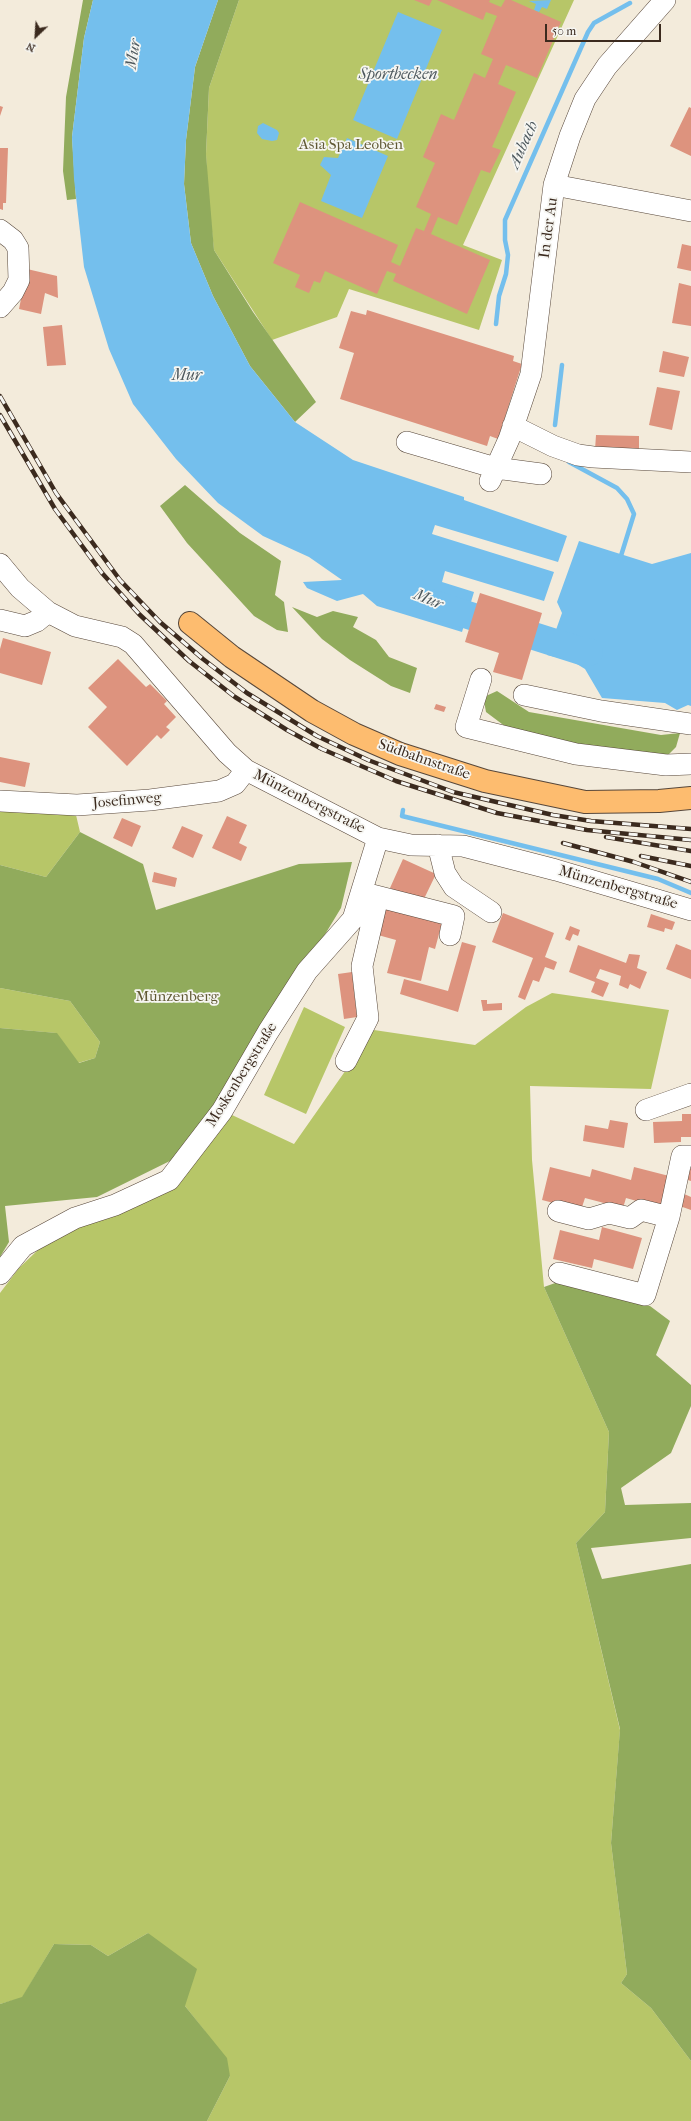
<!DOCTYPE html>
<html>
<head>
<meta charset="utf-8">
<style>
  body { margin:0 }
  #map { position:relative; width:691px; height:2121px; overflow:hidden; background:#f3ebdb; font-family:"IM FELL French Canon",serif }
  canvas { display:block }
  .north { position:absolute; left:16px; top:16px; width:40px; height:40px; -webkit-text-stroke:3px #f6f6f2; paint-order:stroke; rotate:205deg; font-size:11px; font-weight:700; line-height:16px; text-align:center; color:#3b2a1e }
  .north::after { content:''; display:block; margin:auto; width:14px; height:18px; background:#3b2a1e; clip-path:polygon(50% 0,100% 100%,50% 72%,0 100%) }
  .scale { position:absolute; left:545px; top:24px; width:116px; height:18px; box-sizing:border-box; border:2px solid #3b2a1e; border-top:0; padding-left:5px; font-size:12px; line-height:14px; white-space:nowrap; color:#3b2a1e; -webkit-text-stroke:3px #f6f6f2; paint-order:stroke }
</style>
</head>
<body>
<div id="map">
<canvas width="691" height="2121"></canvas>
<div class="north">N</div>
<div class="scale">50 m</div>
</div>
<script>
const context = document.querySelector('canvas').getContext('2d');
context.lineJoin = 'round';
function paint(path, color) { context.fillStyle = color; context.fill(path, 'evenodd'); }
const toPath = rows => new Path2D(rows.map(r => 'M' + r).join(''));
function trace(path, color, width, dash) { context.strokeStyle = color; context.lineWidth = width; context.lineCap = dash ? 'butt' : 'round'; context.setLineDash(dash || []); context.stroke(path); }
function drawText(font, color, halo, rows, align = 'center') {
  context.font = font + ' "IM FELL French Canon",serif'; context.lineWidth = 3.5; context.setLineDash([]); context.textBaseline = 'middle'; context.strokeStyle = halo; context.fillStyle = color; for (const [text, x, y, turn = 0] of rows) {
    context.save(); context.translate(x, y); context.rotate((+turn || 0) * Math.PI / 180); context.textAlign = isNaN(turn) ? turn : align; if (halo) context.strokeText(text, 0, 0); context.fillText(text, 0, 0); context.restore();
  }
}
paint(toPath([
  [239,0,574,0,463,245,502,260,479,330,349,289,337,317,272,340,214,250,208,195,206,154,209,88],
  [0,809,76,815,80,832,46,877,0,865],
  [0,988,70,1001,100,1042,95,1058,78,1063,56,1033,0,1028],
  [552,993,669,1010,651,1089,530,1086,532,1160,544,1287,609,1432,605,1512,576,1543,620,1730,611,1843,627,1974,621,1983,651,2008,691,2061,691,2121,207,2121,230,2076,204,2030,185,2006,148,1933,108,1956,91,1945,54,1944,22,1998,0,2004,0,1293,19,1268,39,1249,62,1235,137,1203,232,1115,294,1144,374,1030,475,1045,526,1007],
  [304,1007,345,1027,306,1114,264,1095]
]), '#b7c668');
paint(toPath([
  [83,0,93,0,84,38,72,137,76,199,67,200,63,171,66,97],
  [218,0,239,0,209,88,206,154,214,250,253,312,316,402,295,422,250,366,213,296,191,243,184,184,186,140,195,67],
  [185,485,240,533,281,561,275,595,284,602,288,632,277,630,254,616,187,543,160,506],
  [292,607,317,617,333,611,358,617,353,627,376,640,389,657,417,668,410,693,391,686,350,660,322,639],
  [497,691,529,712,661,735,680,733,676,747,669,754,618,754,506,727,486,712,484,701,486,696],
  [80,832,143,864,156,910,299,864,352,862,341,908,301,974,251,1045,182,1155,97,1197,5,1206,9,1242,0,1257,0,1028,57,1033,79,1063,95,1058,100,1042,70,1001,0,988,0,865,46,877],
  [558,1282,650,1306,670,1321,656,1355,691,1385,691,1406,671,1453,621,1488,625,1505,691,1503,691,1538,591,1548,602,1579,691,1564,691,2061,651,2008,621,1983,627,1974,611,1843,620,1729,576,1543,605,1512,609,1432,544,1287],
  [148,1933,197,1969,185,2006,227,2058,230,2076,207,2121,0,2121,0,2004,22,1997,54,1944,91,1945,108,1956]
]), '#91ab5c');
paint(toPath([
  [93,0,218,0,195,67,186,140,184,184,191,243,213,296,250,366,295,422,353,460,464,497,464,500,567,536,558,562,435,525,432,534,554,572,544,601,445,571,442,582,474,592,462,632,377,606,363,594,337,601,307,588,303,582,342,580,309,557,263,536,218,503,176,459,133,404,109,349,84,267,74,179,72,137,84,38],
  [551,0,547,9,542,7,539,12,534,10,536,4,529,1],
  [398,12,442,30,397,139,353,120],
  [263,123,277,130,279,133,277,140,272,141,262,139,257,133,258,126],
  [347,138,388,156,362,218,321,201,331,175,320,165,324,157,338,158],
  [579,541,652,564,691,553,691,706,688,705,677,710,665,703,602,698,585,669,572,661,547,655,562,613,557,602]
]), '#74bfed');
trace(toPath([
  [496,324,499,296,506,274,508,255,505,240,505,220,588,32,594,23,630,3],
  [555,425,562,365],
  [569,462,617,488,627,499,634,514,620,559],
  [403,810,402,816,658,879,691,893]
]), '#74bfed', 4.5);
trace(toPath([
  [430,603,584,652,589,652]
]), '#74bfed', 28);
paint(toPath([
  [414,0,432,0,429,6],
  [437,0,490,0,489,2,501,7,505,0,511,0,561,22,537,78,506,65,498,84,516,92,492,147,501,150,490,173,481,170,457,225,438,217,431,234,490,260,467,314,393,281,396,274,387,271,377,294,325,271,320,283,314,281,309,293,295,287,300,275,273,263,300,202,398,245,391,262,400,266,416,228,424,231,431,214,416,207,435,163,423,157,441,114,454,120,474,73,485,78,493,59,481,54,497,16,486,12,483,20],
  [0,106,3,107,0,116],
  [689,107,691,108,691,156,670,146],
  [0,148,8,148,6,203,3,203,3,210,0,209],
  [682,244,691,246,691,271,677,268],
  [27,269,57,276,58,298,45,293,41,314,19,309],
  [679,283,691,286,691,326,672,323],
  [367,310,514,356,513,361,522,364,498,439,490,436,487,446,340,399,354,353,339,348,351,311,366,315],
  [62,325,66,365,47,366,43,327],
  [663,351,689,357,684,377,659,372],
  [657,387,680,391,672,430,649,425],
  [596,435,639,436,639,452,595,450],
  [480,593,542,613,522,680,493,672,499,653,465,642],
  [3,638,51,652,42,685,0,673,0,649],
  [118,659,146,687,150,684,167,701,164,704,176,717,166,727,170,730,161,739,157,735,127,766,88,727,107,707,88,688],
  [436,704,446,707,444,712,434,709],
  [0,757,30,763,25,787,0,782],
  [227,816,247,825,239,843,247,847,241,861,212,848],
  [122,818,141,826,132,847,113,838],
  [182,826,203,835,193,858,172,848],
  [403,859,436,874,422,903,390,888],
  [154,872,177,878,175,887,152,882],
  [385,904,443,919,435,949,429,947,421,981,387,973,396,940,378,935],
  [503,913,554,933,545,957,557,962,554,970,545,967,539,982,533,980,525,1000,518,997,533,958,492,942],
  [651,914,675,922,672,930,665,928,664,932,647,927],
  [570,926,580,930,578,936,573,934,570,941,565,939],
  [462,942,476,946,458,1012,400,994,404,979,448,991],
  [676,944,691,950,691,979,666,969],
  [578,945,626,963,629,954,640,955,637,968,647,972,640,989,630,984,628,989,619,985,621,976,600,969,596,978,609,983,603,997,591,992,595,982,569,972],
  [352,972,357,1017,344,1019,338,974],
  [481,1000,487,1000,487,1004,502,1003,502,1010,483,1011],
  [682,1114,691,1114,691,1137,681,1137,681,1142,654,1143,653,1122,682,1121],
  [610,1120,628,1123,624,1148,583,1141,585,1125,608,1129],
  [550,1167,590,1177,592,1169,631,1180,634,1167,673,1177,665,1209,626,1198,623,1208,585,1198,581,1210,542,1200],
  [688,1167,691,1169,691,1181,684,1179],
  [682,1193,691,1197,691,1210,677,1205],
  [602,1227,642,1238,633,1269,594,1259,592,1268,553,1259,560,1230,599,1240]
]), '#dd937e');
const minor = toPath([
  [554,185,691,211],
  [0,230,13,240,18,248,19,280,13,292,0,307],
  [513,426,553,446,578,455,593,457,691,462],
  [407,442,496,468,541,474],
  [490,481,509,439,531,374,554,185,570,136,585,99,607,66,665,0],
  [0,564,20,588,48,612,75,626,122,637,133,644,227,753,246,770,378,838,411,845,463,846,556,870,691,910],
  [0,620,25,626,37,621,48,612],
  [481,679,466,727,576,754,666,765,691,764],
  [524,695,601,711,691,724],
  [0,801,77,805,150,800,219,791,235,784,246,770],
  [438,845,445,873,454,887,491,912],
  [364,893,454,916,450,935],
  [346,1061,368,1018,362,966,378,897],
  [646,1110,691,1094],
  [558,1211,589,1219,609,1213,630,1218,641,1210,669,1217],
  [559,1273,645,1295,669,1217,682,1156,691,1156],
  [0,1274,23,1246,75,1218,115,1205,169,1180,222,1111,268,1032,307,971,353,919,378,838]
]);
const major = toPath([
  [190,623,232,657,312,711,354,734,400,754,485,781,585,802,659,801,691,798]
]);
trace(minor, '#57473a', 22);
trace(major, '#57473a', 24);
trace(minor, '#fff', 21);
trace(major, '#fdbc6f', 22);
const rail = toPath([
  [0,396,56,493,120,580,160,622,203,659,247,693,317,736,368,760,453,792,553,815,591,821,691,829],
  [0,415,55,509,102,573,139,614,189,661,235,697,287,730,322,749,396,781,497,813,587,830,691,840],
  [606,837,691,851],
  [563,843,634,862,691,882],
  [641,856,691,866]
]);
trace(rail, '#3b2a1e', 4.5);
trace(rail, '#f6f6f2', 3, [9]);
drawText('15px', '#605934', '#f6f6f2', [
  ["Asia Spa Leoben",351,145],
  ["Münzenberg",177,997]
]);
drawText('15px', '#3b2a1e', '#f6f6f2', [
  ["In der Au",549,228,-82],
  ["Südbahnstraße",424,760,19],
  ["Josefinweg",127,801,-5],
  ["Münzenbergstraße",309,802,27],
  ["Münzenbergstraße",618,888,16],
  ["Moskenbergstraße",242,1075,-58]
]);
drawText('italic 16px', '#4c575c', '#f6f6f2', [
  ["Mur",134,54,-81],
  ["Sportbecken",398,75],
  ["Aubach",524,145,-66],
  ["Mur",187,376],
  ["Mur",428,600,22]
]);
</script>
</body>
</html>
